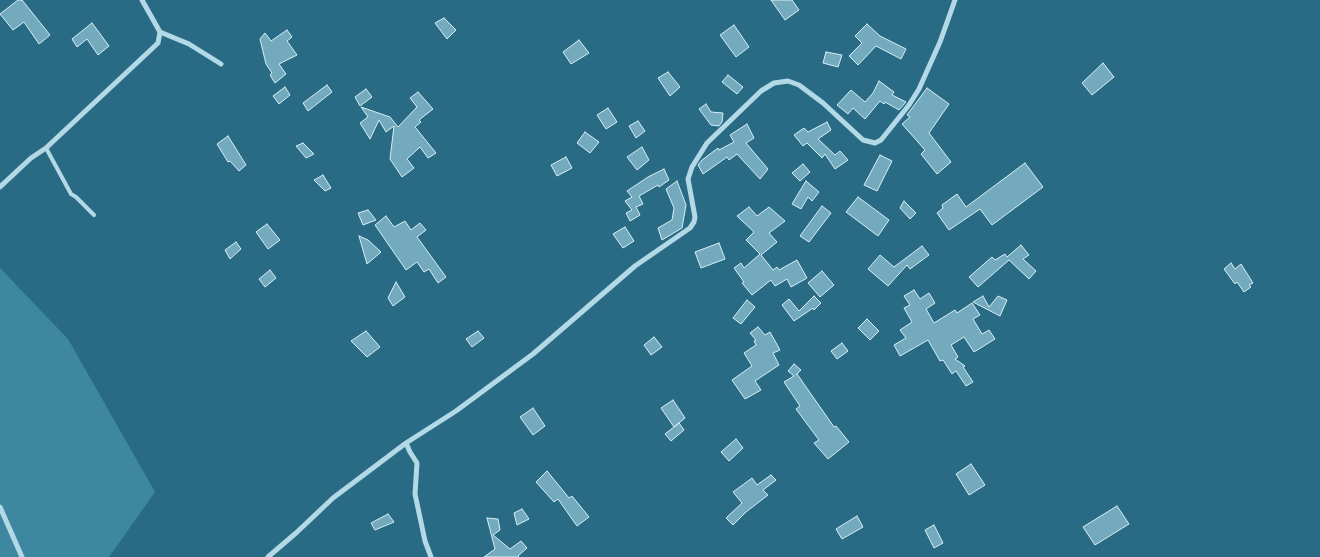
<!DOCTYPE html>
<html>
<head>
<meta charset="utf-8">
<style>
  body { margin:0 }
  canvas { display:block; background:#296b85 }
</style>
</head>
<body>
<canvas width="1320" height="557"></canvas>
<script>
const context = document.querySelector('canvas').getContext('2d');
context.lineJoin = 'round';
function paint(path, color) { context.fillStyle = color; context.fill(path, 'evenodd'); }
const toPath = rows => new Path2D(rows.map(r => 'M' + r).join(''));
function trace(path, color, width, dash) { context.strokeStyle = color; context.lineWidth = width; context.lineCap = dash ? 'butt' : 'round'; context.setLineDash(dash || []); context.stroke(path); }
paint(toPath([
  [0,268,68,339,155,492,109,557,0,557]
]), '#3d87a1');
const building = toPath([
  [18,0,22,0,50,35,39,44,24,22,13,30,0,14,18,0],
  [771,0,792,0,799,10,785,20,771,0],
  [444,18,456,30,447,39,435,23,444,18],
  [92,23,109,46,98,55,87,39,77,47,72,39,92,23],
  [867,24,880,36,906,49,901,59,876,46,858,65,849,56,862,43,855,36,867,24],
  [734,25,749,47,736,57,720,35,734,25],
  [287,30,292,37,287,41,297,55,279,64,286,74,275,83,270,75,272,73,266,64,260,39,265,33,271,41,287,30],
  [579,40,589,53,571,64,563,52,579,40],
  [826,52,842,55,838,67,823,63,826,52],
  [1103,63,1114,77,1092,95,1082,83,1103,63],
  [668,72,680,87,670,96,658,78,668,72],
  [728,75,743,87,737,94,722,82,728,75],
  [879,81,894,92,892,95,906,102,899,110,885,102,884,104,880,101,865,119,853,108,848,114,837,105,851,90,865,102,873,93,879,81],
  [327,85,332,92,308,111,303,103,327,85],
  [285,87,290,95,279,104,273,96,285,87],
  [927,88,949,104,929,133,951,162,937,174,921,154,925,150,902,124,910,117,907,115,927,88],
  [366,89,372,97,360,106,355,97,366,89],
  [418,92,433,109,419,120,421,122,415,127,436,153,428,158,420,147,407,159,414,168,402,177,390,159,394,126,386,132,379,120,370,139,360,123,368,117,361,107,390,117,398,127,417,107,410,98,418,92],
  [706,104,711,112,723,113,722,122,719,126,711,125,699,109,706,104],
  [608,108,617,122,606,129,597,115,608,108],
  [638,121,645,131,636,138,629,126,638,121],
  [827,122,831,130,818,139,835,155,840,151,848,160,835,169,825,154,822,158,807,143,803,146,794,135,804,128,808,132,827,122],
  [747,124,754,138,746,143,768,169,760,179,737,154,729,160,727,157,703,174,698,165,702,160,718,148,719,150,734,142,730,135,747,124],
  [585,132,599,142,590,153,577,143,585,132],
  [228,136,246,165,239,171,230,161,228,162,217,144,228,136],
  [303,143,314,154,306,158,296,146,303,143],
  [642,147,649,160,637,170,627,157,642,147],
  [880,155,892,161,877,191,864,185,880,155],
  [566,157,572,168,557,176,551,165,566,157],
  [1025,163,1043,187,992,225,980,209,949,230,937,213,943,208,942,205,957,194,966,207,1025,163],
  [803,164,810,172,800,181,792,173,803,164],
  [664,169,669,180,659,187,658,185,639,196,643,204,636,207,640,215,630,221,626,213,632,210,625,201,632,197,627,191,648,177,664,169],
  [323,175,331,188,325,191,314,180,323,175],
  [677,181,686,205,682,228,662,240,658,228,672,220,674,208,666,189,677,181],
  [806,181,819,192,812,201,808,197,801,209,792,204,806,181],
  [858,197,889,220,878,236,846,212,858,197],
  [904,201,916,213,910,219,900,208,904,201],
  [822,206,831,213,809,242,800,236,822,206],
  [749,207,757,216,769,207,785,221,769,233,777,242,761,255,773,270,777,267,779,270,797,260,807,278,791,287,787,279,775,286,771,280,752,295,742,283,744,282,734,268,741,263,744,268,760,254,746,240,754,232,737,216,749,207],
  [368,210,376,220,363,225,358,213,368,210],
  [386,216,394,227,405,221,411,230,420,223,426,230,417,237,446,277,438,283,429,269,424,272,417,262,406,270,375,225,386,216],
  [267,224,280,240,268,249,256,232,267,224],
  [625,227,634,241,623,248,613,234,625,227],
  [359,236,368,240,381,252,367,264,359,236],
  [236,242,241,249,230,259,225,250,236,242],
  [719,243,725,259,701,268,695,252,719,243],
  [1021,245,1029,255,1023,259,1036,271,1029,279,1009,260,978,287,969,277,992,257,995,260,1005,254,1007,257,1021,245],
  [922,246,929,255,910,269,907,265,888,286,868,269,880,255,894,267,922,246],
  [1231,263,1235,269,1241,264,1253,283,1249,285,1251,287,1244,292,1237,282,1235,284,1224,269,1231,263],
  [270,270,276,278,265,287,259,279,270,270],
  [822,271,834,285,820,297,808,283,822,271],
  [396,282,405,297,393,306,388,298,396,282],
  [914,290,920,299,929,293,935,303,926,309,934,323,955,310,957,313,972,303,980,315,973,319,982,334,989,330,995,339,974,352,964,337,951,345,958,357,955,359,965,366,963,367,973,382,966,386,956,371,952,374,943,360,940,361,928,340,900,356,894,345,906,338,900,330,912,322,904,308,910,305,904,296,914,290],
  [814,296,821,303,814,310,813,308,794,321,782,305,789,299,799,311,814,296],
  [983,296,989,307,998,296,1007,300,1000,316,973,302,983,296],
  [747,300,755,307,741,324,733,318,747,300],
  [867,319,879,331,870,340,858,328,867,319],
  [758,327,765,335,770,332,780,350,773,353,779,365,755,381,761,390,745,399,732,380,752,366,744,353,756,345,754,341,756,340,750,333,758,327],
  [366,331,380,347,367,357,351,341,366,331],
  [478,331,484,338,472,347,466,339,478,331],
  [654,337,662,347,651,355,644,345,654,337],
  [842,343,848,351,837,359,831,351,842,343],
  [794,364,801,370,796,375,797,374,834,427,836,426,849,442,828,459,814,443,819,440,796,409,800,406,784,382,794,376,788,371,794,364],
  [673,400,685,418,674,427,661,408,673,400],
  [533,408,545,426,533,435,520,417,533,408],
  [679,423,684,430,671,441,665,434,679,423],
  [736,439,743,448,729,461,721,452,736,439],
  [971,464,985,485,969,495,956,474,971,464],
  [547,471,569,498,572,496,589,517,577,526,558,499,554,502,536,482,547,471],
  [771,475,776,480,763,490,768,495,746,512,733,525,726,518,742,503,733,492,752,478,757,485,771,475],
  [1117,506,1129,524,1095,545,1083,527,1117,506],
  [522,509,529,519,517,525,514,513,522,509],
  [388,514,394,522,375,530,371,523,388,514],
  [857,516,863,527,842,539,836,529,857,516],
  [487,518,498,519,500,530,493,535,510,549,521,541,527,548,518,556,519,557,484,557,495,549,487,518],
  [934,525,943,543,934,548,925,530,934,525]
]);
paint(building, '#74aabd');
trace(building, '#d7eef6', 1);
trace(toPath([
  [46,148,71,194,76,197,94,215]
]), '#b3d9e7', 4);
trace(toPath([
  [160,32,189,44,221,64],
  [0,187,31,158,46,148,158,43,160,32,142,0],
  [406,443,410,452,417,463,415,494,425,541,431,557],
  [0,507,22,557],
  [268,557,296,533,333,498,406,443,456,411,533,354,635,266,690,228,694,222,695,217,688,179,692,167,707,143,761,91,774,83,788,81,799,85,823,103,863,140,875,143,881,140,909,105,919,89,940,42,955,0]
]), '#b3d9e7', 5);
</script>
</body>
</html>
